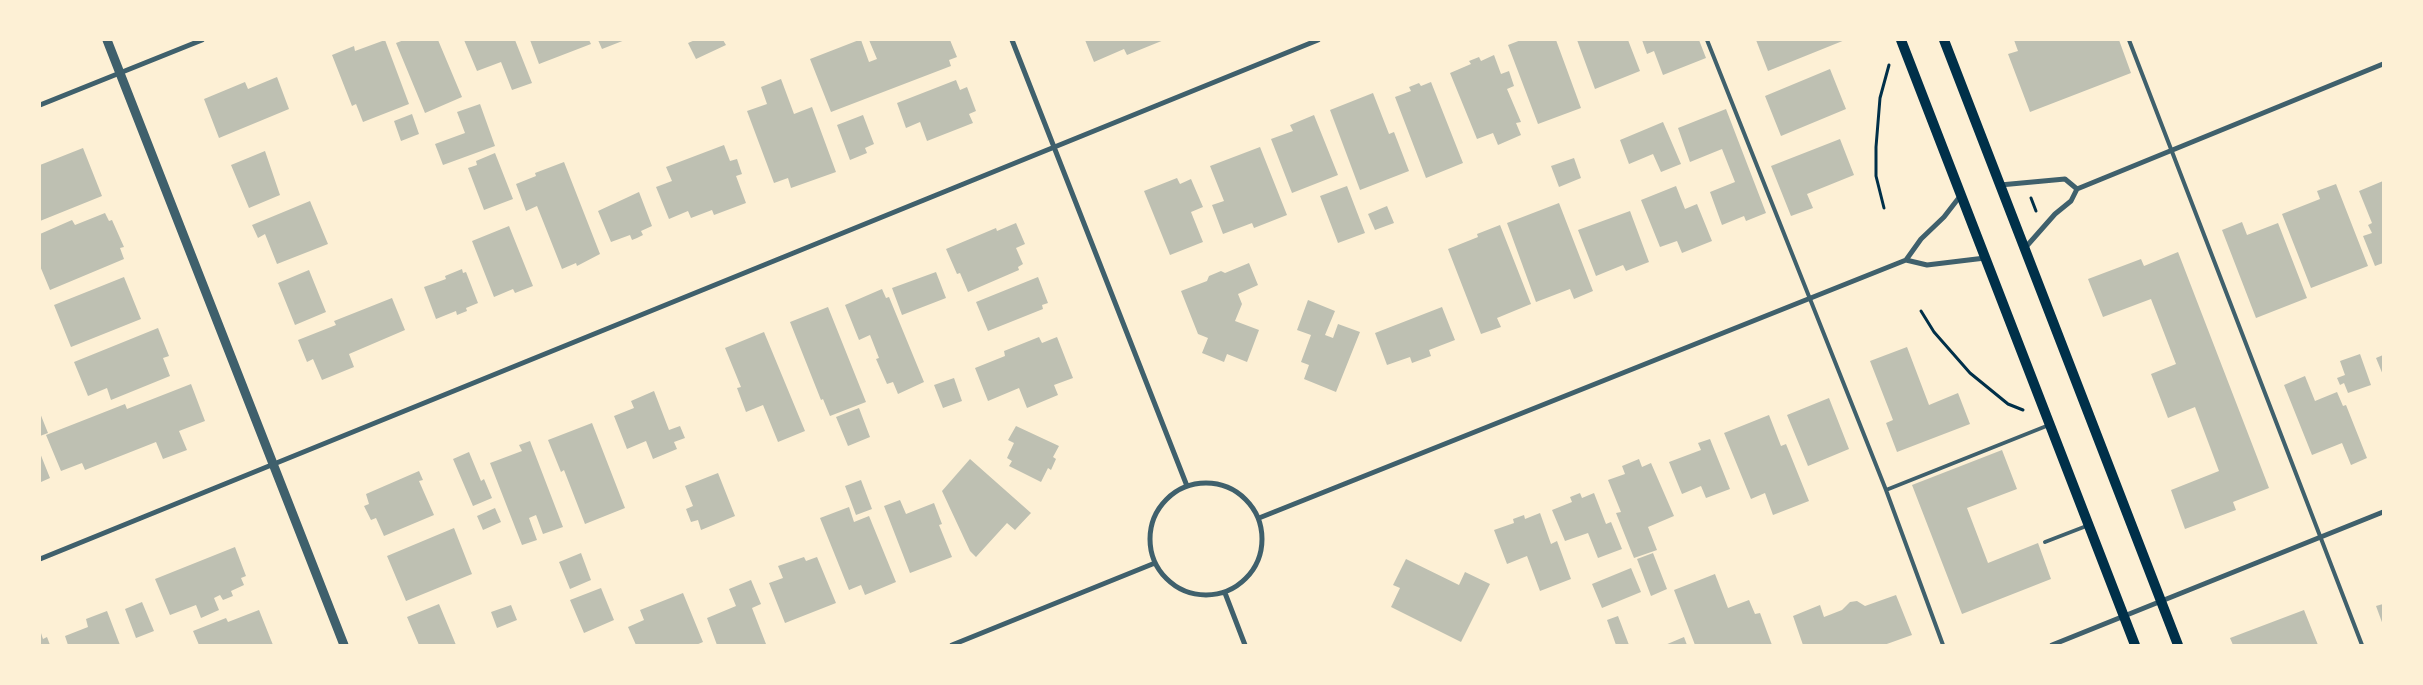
<!DOCTYPE html>
<html>
<head>
<meta charset="utf-8">
<style>
  body { margin:0 }
  #map { position:relative; width:2423px; height:685px; overflow:hidden; background:#fdf0d5; font-family:"DM Sans",sans-serif }
  canvas { display:block }
  .frame { position:absolute; inset:0; border:41px solid #fdf0d5; pointer-events:none }
</style>
</head>
<body>
<div id="map">
<canvas width="2423" height="685"></canvas>
<div class="frame"></div>
</div>
<script>
const context = document.querySelector('canvas').getContext('2d');
context.lineJoin = 'round';
function paint(path, color) { context.fillStyle = color; context.fill(path, 'evenodd'); }
const toPath = rows => new Path2D(rows.map(r => 'M' + r).join(''));
function trace(path, color, width, dash) { context.strokeStyle = color; context.lineWidth = width; context.lineCap = dash ? 'butt' : 'round'; context.setLineDash(dash || []); context.stroke(path); }
paint(toPath([
  [385,40,409,104,363,122,356,104,352,106,332,55,354,46,355,51],
  [404,40,438,40,462,97,425,113,396,43],
  [464,40,515,40,532,83,512,90,501,62,477,71],
  [530,40,589,40,591,44,539,64],
  [598,40,625,40,602,49],
  [695,40,723,40,726,45,696,59,688,43],
  [859,40,861,40,869,62,877,59,869,40,950,40,957,57,949,60,951,66,831,112,810,59],
  [1085,40,1164,40,1127,55,1124,49,1094,62],
  [1521,40,1556,40,1581,108,1538,124,1508,45],
  [1577,40,1628,40,1640,71,1595,89],
  [1642,40,1699,40,1706,58,1663,75,1654,51,1647,54],
  [1756,40,1845,40,1768,71],
  [2014,40,2119,40,2131,73,2030,112,2008,54,2018,51],
  [1494,55,1501,74,1509,71,1514,86,1507,89,1521,122,1516,123,1521,135,1498,145,1493,133,1477,139,1450,73,1471,64,1469,61,1479,57,1481,61],
  [1830,69,1846,109,1781,136,1765,96],
  [277,77,289,109,219,138,204,99,245,82,248,89],
  [781,79,794,114,812,107,836,172,791,188,788,178,774,183,747,111,767,104,761,87],
  [956,80,960,90,967,87,976,111,969,114,973,123,927,141,920,122,906,128,897,103],
  [1431,82,1463,163,1426,178,1395,97,1411,91,1409,87,1419,83,1421,86],
  [1373,93,1389,134,1394,132,1409,171,1360,190,1330,110],
  [480,104,495,146,443,165,435,144,465,133,457,112],
  [1726,109,1766,213,1746,221,1744,216,1722,225,1710,192,1735,182,1722,149,1690,162,1678,128],
  [412,114,419,134,401,141,394,121],
  [863,115,874,144,865,148,867,153,850,160,837,125],
  [1314,115,1338,175,1292,193,1271,139,1293,131,1290,125],
  [1663,122,1681,164,1661,172,1653,154,1629,164,1620,140],
  [1840,139,1854,175,1807,194,1813,208,1791,216,1771,166],
  [724,145,730,161,737,159,742,174,736,176,746,203,714,215,712,210,691,218,688,211,669,219,656,187,672,181,666,167],
  [1260,147,1287,215,1254,228,1252,223,1223,234,1212,205,1224,201,1210,166],
  [83,148,102,196,40,221,40,165],
  [265,151,280,195,249,208,231,165],
  [495,153,513,199,484,210,468,168,477,165,476,161],
  [1574,158,1581,178,1559,187,1551,166],
  [564,162,600,254,577,266,576,263,562,269,537,206,526,211,516,184,536,176,535,173],
  [1177,178,1180,184,1191,179,1203,207,1191,212,1203,242,1170,255,1144,191],
  [2383,181,2383,263,2375,266,2363,236,2372,233,2368,225,2372,223,2359,191],
  [2336,184,2368,266,2311,288,2282,214,2320,199,2317,191],
  [1347,186,1365,233,1338,243,1320,196],
  [1676,186,1685,209,1697,204,1712,241,1682,253,1677,241,1660,247,1641,200],
  [639,192,652,226,641,231,643,235,637,238,632,240,630,235,611,242,598,211],
  [310,201,328,244,277,264,265,234,258,238,252,225],
  [1559,203,1593,291,1574,299,1570,289,1536,302,1507,223],
  [1387,206,1394,223,1375,230,1368,214],
  [1630,211,1649,262,1626,271,1623,265,1596,276,1578,230],
  [105,213,109,221,112,220,124,247,120,248,124,259,50,290,40,266,40,234,72,220,75,225],
  [2242,222,2247,235,2278,223,2307,298,2256,318,2222,230],
  [1016,223,1025,244,1016,248,1023,264,1018,267,1019,270,968,292,960,273,957,274,946,249,996,228,997,231],
  [1500,225,1531,304,1497,318,1501,327,1481,334,1448,249,1478,237,1477,234],
  [509,226,533,286,515,293,513,289,494,297,472,241],
  [2178,252,2269,488,2233,502,2236,510,2185,529,2171,490,2219,471,2195,407,2168,418,2151,374,2176,364,2151,299,2103,317,2088,279,2141,259,2144,266],
  [1249,263,1258,285,1238,294,1242,304,1235,321,1259,330,1247,362,1227,354,1224,362,1202,353,1208,338,1198,334,1181,291,1207,281,1209,276,1221,271,1225,273],
  [462,269,463,273,466,272,478,303,466,308,467,311,457,315,456,311,436,319,424,287,446,279,445,276],
  [309,270,326,312,295,325,278,283],
  [936,272,946,298,902,315,892,288],
  [124,277,141,319,71,347,54,305],
  [1038,277,1048,303,1042,305,1043,309,988,331,976,302],
  [882,289,886,298,889,297,924,382,898,394,893,382,887,384,876,359,879,358,870,335,859,340,845,305],
  [392,298,405,330,349,354,354,367,322,380,313,359,307,362,298,340,336,325,334,321],
  [1308,300,1335,311,1325,335,1333,338,1338,324,1360,332,1336,392,1304,379,1309,365,1301,362,1311,335,1297,330],
  [828,307,866,402,830,416,823,399,821,400,790,322],
  [1442,307,1455,340,1429,350,1431,356,1412,363,1410,357,1387,365,1375,333],
  [158,328,169,356,163,358,170,376,111,400,107,388,88,396,74,362],
  [764,332,805,431,778,442,763,405,746,412,737,388,741,387,725,348],
  [1039,337,1042,343,1057,337,1073,378,1054,385,1058,395,1027,408,1019,388,988,401,975,368,1005,356,1004,351],
  [1907,347,1929,405,1958,393,1970,424,1897,452,1886,423,1893,420,1870,361],
  [2360,354,2371,385,2348,393,2344,383,2340,385,2337,378,2345,375,2340,361],
  [2383,355,2383,375,2376,358],
  [2305,376,2315,401,2337,392,2343,406,2346,405,2367,458,2351,465,2342,443,2312,455,2284,385],
  [954,378,962,401,943,408,934,385],
  [191,384,205,421,179,431,187,450,163,459,156,442,85,470,82,463,61,471,46,435,125,404,127,409],
  [654,391,669,430,680,426,685,438,674,442,677,449,653,459,646,441,627,449,614,416,634,408,631,401],
  [1829,398,1849,449,1808,466,1787,415],
  [859,408,870,437,848,446,836,417],
  [40,413,48,433,40,436],
  [1769,415,1781,446,1786,444,1809,501,1773,515,1765,493,1751,499,1724,433],
  [592,423,625,508,585,524,564,470,561,472,548,440],
  [1016,426,1059,446,1053,457,1056,459,1051,470,1048,468,1041,482,1009,466,1012,461,1007,458,1014,443,1008,440],
  [1710,439,1730,489,1706,498,1701,486,1682,494,1669,462,1701,450,1698,443],
  [530,441,563,527,543,534,536,515,529,518,537,540,522,545,490,463,522,451,519,445],
  [2002,450,2017,489,1967,508,1988,563,2038,543,2051,579,1962,614,1912,485],
  [469,452,481,481,484,479,492,498,473,506,453,459],
  [40,453,50,478,41,482,40,481],
  [970,459,1031,513,1015,530,1007,523,976,557,970,551,942,491],
  [1639,459,1642,467,1651,463,1674,516,1648,527,1657,550,1634,558,1616,513,1621,512,1608,480,1625,474,1622,466],
  [419,471,423,480,419,481,434,515,384,536,376,518,371,520,364,506,369,504,366,494],
  [718,473,735,516,701,530,698,520,691,522,686,509,693,506,685,486],
  [861,480,872,509,856,515,845,486],
  [1580,493,1582,498,1594,493,1606,524,1611,522,1622,549,1598,558,1588,533,1565,541,1552,510,1572,502,1570,497],
  [900,500,906,514,934,503,942,524,939,525,952,557,910,573,884,506],
  [849,507,854,522,869,516,896,582,865,595,861,585,849,590,820,518],
  [495,508,501,522,483,530,477,516],
  [1540,513,1551,544,1557,541,1571,579,1540,591,1527,556,1507,564,1494,530,1514,523,1513,519,1524,515,1525,519],
  [454,528,472,574,406,601,387,556],
  [235,547,246,576,241,578,244,585,231,591,233,596,223,600,220,595,214,598,219,610,201,618,196,605,170,615,155,579],
  [581,553,591,580,570,589,559,562],
  [1653,553,1667,589,1651,596,1637,559],
  [804,557,806,561,817,557,836,603,785,623,769,583,783,578,778,566],
  [1406,559,1459,585,1465,572,1490,584,1461,642,1391,607,1400,588,1393,585],
  [1631,568,1641,592,1602,608,1592,584],
  [1715,574,1728,608,1749,600,1755,614,1760,613,1772,645,1695,645,1674,590],
  [751,580,761,604,752,608,766,644,717,645,707,618,736,606,729,589],
  [601,588,614,620,584,633,570,600],
  [683,593,703,642,696,645,636,645,628,627,644,620,640,610],
  [1896,595,1912,635,1884,645,1803,645,1793,616,1820,605,1824,617,1842,610,1850,602,1857,601,1865,606],
  [142,602,154,631,136,638,125,609],
  [439,604,456,645,419,645,407,617],
  [2383,604,2383,625,2376,606],
  [511,605,517,620,497,628,491,612],
  [259,610,273,645,199,645,193,631,226,618,228,622],
  [2304,610,2318,645,2233,645,2230,638],
  [107,611,120,645,68,645,65,636,88,627,86,619],
  [1618,616,1629,645,1616,645,1607,620],
  [40,630,43,639,47,637,50,645,40,645],
  [1684,637,1687,645,1665,645]
]), '#bec0b2');
trace(toPath([
  [2031,198,2036,211],
  [1884,208,1876,176,1876,147,1880,98,1889,65],
  [1921,311,1934,332,1970,373,2008,404,2023,410]
]), '#003049', 3);
trace(toPath([
  [1707,40,1886,490,1943,645],
  [2129,40,2362,645],
  [1886,490,2049,425],
  [2045,542,2089,525]
]), '#3f606c', 4);
trace(toPath([
  [1012,40,1187,486],
  [40,105,202,40],
  [2000,185,2065,179,2077,189],
  [2025,248,2055,214,2071,201,2077,189,2383,64],
  [1906,260,1927,265,1985,258],
  '1150 539a56 56 0 1 1 112 0a56 56 0 1 1-112 0Z',
  [1259,518,1906,260,1921,239,1944,217,1961,195],
  [40,559,1318,40],
  [1225,593,1245,645],
  [952,645,1155,563],
  [2052,645,2383,512]
]), '#3f606c', 5);
trace(toPath([
  [107,40,344,645]
]), '#3f606c', 9);
trace(toPath([
  [1901,40,2135,645],
  [1944,40,2178,645]
]), '#003049', 10);
</script>
</body>
</html>
